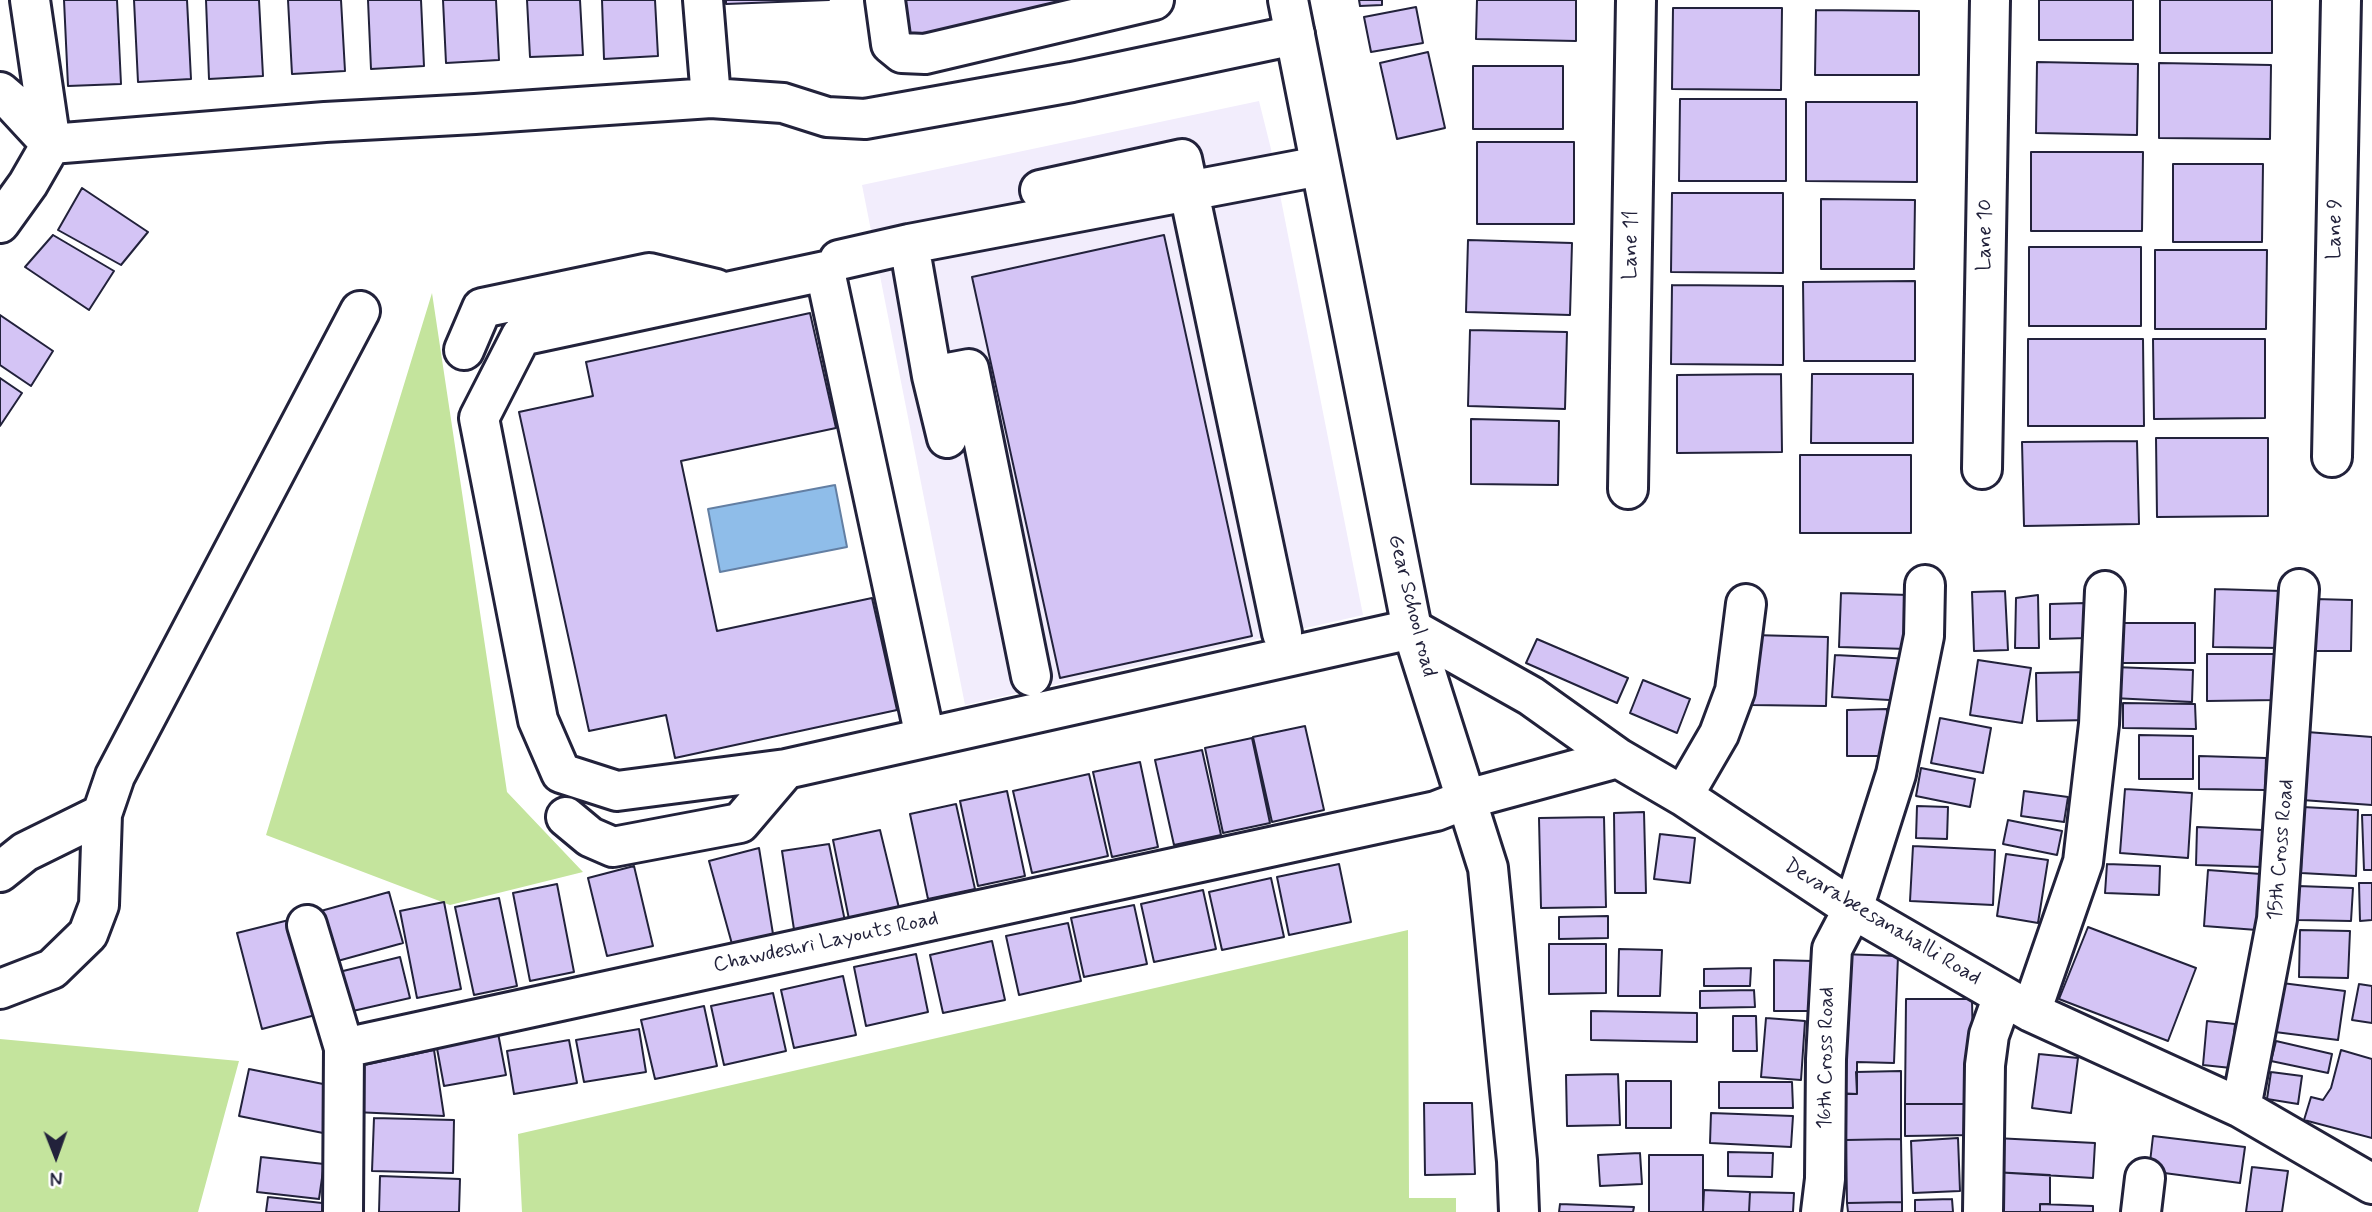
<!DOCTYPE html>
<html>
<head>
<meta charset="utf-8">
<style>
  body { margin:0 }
  #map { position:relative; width:2372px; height:1212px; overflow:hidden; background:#fff; font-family:Mynerve,sans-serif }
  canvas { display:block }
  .north { position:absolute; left:21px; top:1121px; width:70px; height:70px; -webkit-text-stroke:5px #fff; paint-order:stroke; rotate:179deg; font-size:19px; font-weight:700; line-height:28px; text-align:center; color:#22223b }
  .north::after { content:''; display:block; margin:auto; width:24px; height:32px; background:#22223b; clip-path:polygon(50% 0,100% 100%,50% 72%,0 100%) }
</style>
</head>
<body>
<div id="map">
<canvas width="2372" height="1212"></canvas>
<div class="north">N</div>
</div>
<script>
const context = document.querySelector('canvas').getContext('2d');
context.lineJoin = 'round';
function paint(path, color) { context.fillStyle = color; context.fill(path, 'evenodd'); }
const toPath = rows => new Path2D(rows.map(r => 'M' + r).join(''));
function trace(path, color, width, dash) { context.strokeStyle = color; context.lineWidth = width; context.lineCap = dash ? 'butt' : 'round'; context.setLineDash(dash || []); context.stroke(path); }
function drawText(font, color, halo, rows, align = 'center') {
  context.font = font + ' Mynerve,sans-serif'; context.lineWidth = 7; context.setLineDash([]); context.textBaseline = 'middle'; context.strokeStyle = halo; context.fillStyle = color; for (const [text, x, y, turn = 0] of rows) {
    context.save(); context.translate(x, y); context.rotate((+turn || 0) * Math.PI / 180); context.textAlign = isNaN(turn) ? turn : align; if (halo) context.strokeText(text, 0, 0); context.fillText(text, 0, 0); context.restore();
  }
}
paint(toPath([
  [1259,101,1271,149,1363,615,965,705,862,185]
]), '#f2edfc');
paint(toPath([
  [432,293,507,792,583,872,450,905,266,835],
  [1408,930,1409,1198,1456,1198,1456,1212,522,1212,518,1134],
  [0,1039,239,1061,198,1212,0,1212]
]), '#c4e49d');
const water = toPath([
  [835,485,847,547,720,572,708,509,835,485]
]);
paint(water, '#8fbde9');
trace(water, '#637fa3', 2);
const building = toPath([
  [64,0,117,0,121,84,68,86,64,0],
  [134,0,187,0,191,79,138,82,134,0],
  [206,0,259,0,263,76,209,79,206,0],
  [288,0,341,0,345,71,292,74,288,0],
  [368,0,421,0,424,66,371,69,368,0],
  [443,0,496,0,499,60,446,63,443,0],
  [527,0,580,0,583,55,530,57,527,0],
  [602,0,655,0,658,56,604,59,602,0],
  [726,0,829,0,726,4,726,0],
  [903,0,1101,0,911,41,903,0],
  [1359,0,1382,0,1382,5,1360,6,1359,0],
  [1477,0,1576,0,1576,41,1476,39,1477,0],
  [2039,0,2133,0,2133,40,2039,40,2039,0],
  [2160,0,2272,0,2272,53,2160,53,2160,0],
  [1416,7,1423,43,1371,52,1364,17,1416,7],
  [1673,8,1782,8,1781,90,1672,89,1673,8],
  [1816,10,1919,11,1919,75,1815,75,1816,10],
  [1428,52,1445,128,1397,139,1380,63,1428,52],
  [2037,62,2138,64,2137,135,2036,133,2037,62],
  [2159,63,2271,65,2270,139,2159,138,2159,63],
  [1473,66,1563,66,1563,129,1473,129,1473,66],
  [1680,99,1786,99,1786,181,1679,181,1680,99],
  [1806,102,1917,102,1917,182,1806,181,1806,102],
  [1477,142,1574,142,1574,224,1477,224,1477,142],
  [2031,152,2143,152,2142,231,2031,231,2031,152],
  [2173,164,2263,164,2262,242,2173,242,2173,164],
  [82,188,148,232,121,265,58,230,82,188],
  [1672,193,1783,193,1783,273,1671,272,1672,193],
  [1821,199,1915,200,1914,269,1821,269,1821,199],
  [53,235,114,271,89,310,25,267,53,235],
  [1164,235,1252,636,1060,678,972,277,1164,235],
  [1468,240,1572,243,1570,315,1466,312,1468,240],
  [2029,247,2141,247,2141,326,2029,326,2029,247],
  [2155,250,2267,250,2266,329,2155,329,2155,250],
  [1915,281,1915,361,1804,361,1803,282,1915,281],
  [1672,285,1783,286,1783,365,1671,364,1672,285],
  [810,313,836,428,681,461,717,631,872,598,897,710,675,758,666,715,589,731,519,412,593,396,586,362,810,313],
  [0,315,53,351,31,386,0,365,0,315],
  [1470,330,1567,332,1565,409,1468,406,1470,330],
  [2028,339,2143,339,2144,426,2028,426,2028,339],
  [2153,339,2265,339,2265,418,2154,419,2153,339],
  [1781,374,1782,452,1677,453,1677,375,1781,374],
  [1812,374,1913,374,1913,443,1811,443,1812,374],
  [0,378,22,393,0,426,0,378],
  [1471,419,1559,421,1558,485,1471,484,1471,419],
  [2156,438,2268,438,2268,516,2157,517,2156,438],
  [2137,441,2139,524,2024,526,2022,442,2137,441],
  [1800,455,1911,455,1911,533,1800,533,1800,455],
  [2215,589,2282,591,2280,648,2213,647,2215,589],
  [2005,591,2008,650,1974,651,1972,592,2005,591],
  [1841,593,1909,595,1907,649,1839,647,1841,593],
  [2038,595,2039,648,2015,648,2016,598,2038,595],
  [2315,599,2352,600,2351,651,2314,651,2315,599],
  [2086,603,2087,638,2050,639,2050,604,2086,603],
  [2119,623,2195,623,2195,663,2119,663,2119,623],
  [1753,635,1828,637,1826,706,1751,705,1753,635],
  [1537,639,1628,678,1617,703,1526,663,1537,639],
  [2207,654,2277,654,2277,700,2207,701,2207,654],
  [1835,655,1911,659,1909,701,1832,697,1835,655],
  [1978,660,2031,668,2022,723,1970,715,1978,660],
  [2114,667,2193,670,2192,702,2113,698,2114,667],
  [2090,672,2090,720,2037,721,2036,673,2090,672],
  [1643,680,1690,699,1677,733,1630,713,1643,680],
  [2123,703,2195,704,2196,729,2123,728,2123,703],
  [1887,709,1888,756,1847,756,1847,710,1887,709],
  [1940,718,1991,728,1983,773,1931,763,1940,718],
  [1305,726,1324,810,1272,822,1253,737,1305,726],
  [2307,732,2372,737,2372,805,2302,800,2307,732],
  [2139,735,2193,736,2193,779,2139,779,2139,735],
  [1252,738,1270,823,1223,833,1205,748,1252,738],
  [1202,750,1221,835,1174,845,1155,760,1202,750],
  [2199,756,2266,758,2265,790,2199,789,2199,756],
  [1140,762,1158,847,1112,857,1093,772,1140,762],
  [1921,768,1975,779,1970,807,1916,796,1921,768],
  [1089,774,1108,856,1032,873,1013,791,1089,774],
  [2125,789,2192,793,2188,858,2120,853,2125,789],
  [1007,791,1025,876,978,886,960,801,1007,791],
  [2024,791,2068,797,2064,822,2021,816,2024,791],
  [956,804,975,889,928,899,910,814,956,804],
  [1917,806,1948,807,1947,839,1916,838,1917,806],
  [2303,807,2358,810,2356,876,2301,873,2303,807],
  [1644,812,1646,893,1615,893,1614,813,1644,812],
  [2362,815,2372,815,2372,870,2364,870,2362,815],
  [1604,817,1606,907,1541,908,1539,818,1604,817],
  [2008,820,2062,831,2057,855,2003,844,2008,820],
  [2197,827,2263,830,2262,867,2196,865,2197,827],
  [880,830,900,912,850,924,833,840,880,830],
  [1660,834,1695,838,1690,883,1654,879,1660,834],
  [829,844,846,926,795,936,782,851,829,844],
  [1913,846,1995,850,1993,905,1910,901,1913,846],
  [759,848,773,934,732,944,709,861,759,848],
  [2006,854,2048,860,2038,923,1997,916,2006,854],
  [1339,864,1351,922,1289,935,1277,877,1339,864],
  [2107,864,2160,866,2159,895,2105,893,2107,864],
  [634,866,653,946,607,956,588,878,634,866],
  [2208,870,2261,874,2257,930,2204,926,2208,870],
  [1271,878,1284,937,1222,950,1209,892,1271,878],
  [2359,883,2372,883,2372,920,2360,921,2359,883],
  [557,884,574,972,530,981,513,893,557,884],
  [2298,886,2353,888,2351,921,2297,920,2298,886],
  [1203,890,1216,949,1154,962,1141,904,1203,890],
  [389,892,403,943,323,965,310,914,389,892],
  [499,898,517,986,474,995,455,907,499,898],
  [444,902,461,989,417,998,400,911,444,902],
  [1134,905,1147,964,1084,977,1071,918,1134,905],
  [1608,916,1608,938,1559,939,1559,917,1608,916],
  [297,918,323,1013,262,1029,237,933,297,918],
  [1068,923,1081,981,1019,995,1006,936,1068,923],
  [2088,927,2196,968,2168,1041,2059,999,2088,927],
  [2300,930,2350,931,2348,978,2299,977,2300,930],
  [992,941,1005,1000,943,1013,930,955,992,941],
  [1549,944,1606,944,1606,993,1549,994,1549,944],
  [1619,949,1662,950,1660,996,1618,996,1619,949],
  [916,954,928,1012,866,1026,854,967,916,954],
  [1840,954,1898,956,1894,1063,1857,1062,1857,1094,1836,1093,1840,954],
  [400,957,410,998,344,1013,335,973,400,957],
  [1774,960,1813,961,1813,1011,1774,1011,1774,960],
  [1751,968,1750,986,1704,986,1704,969,1751,968],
  [843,976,856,1035,794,1048,781,990,843,976],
  [2282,983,2345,991,2338,1040,2275,1032,2282,983],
  [2359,984,2372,986,2372,1023,2352,1020,2359,984],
  [1754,990,1755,1007,1700,1008,1700,991,1754,990],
  [773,993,786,1051,724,1065,711,1006,773,993],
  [1906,999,1972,999,1974,1104,1905,1104,1906,999],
  [704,1006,717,1066,655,1079,641,1020,704,1006],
  [1591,1011,1697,1013,1697,1042,1591,1040,1591,1011],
  [1733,1016,1756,1016,1757,1051,1733,1051,1733,1016],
  [1766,1018,1805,1021,1801,1080,1761,1077,1766,1018],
  [2207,1021,2235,1024,2231,1068,2203,1065,2207,1021],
  [639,1029,646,1072,584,1082,576,1040,639,1029],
  [498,1033,506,1075,444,1086,436,1043,498,1033],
  [569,1040,577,1083,514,1094,507,1051,569,1040],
  [2276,1041,2332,1054,2328,1073,2271,1061,2276,1041],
  [434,1050,444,1116,354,1112,359,1066,434,1050],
  [2341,1050,2372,1059,2372,1138,2304,1120,2311,1097,2323,1100,2331,1088,2341,1050],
  [2039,1054,2078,1058,2071,1113,2032,1108,2039,1054],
  [249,1069,333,1086,323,1133,239,1116,249,1069],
  [1901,1071,1901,1139,1846,1140,1846,1094,1857,1094,1856,1072,1901,1071],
  [2271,1072,2302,1076,2298,1104,2267,1099,2271,1072],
  [1618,1074,1620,1125,1567,1126,1566,1075,1618,1074],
  [1626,1081,1671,1081,1671,1128,1626,1128,1626,1081],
  [1719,1082,1792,1082,1793,1108,1719,1108,1719,1082],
  [1424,1103,1472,1103,1475,1174,1425,1175,1424,1103],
  [1905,1104,1974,1104,1974,1135,1905,1136,1905,1104],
  [1711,1113,1793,1116,1791,1147,1710,1143,1711,1113],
  [374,1118,454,1120,453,1173,372,1171,374,1118],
  [2153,1136,2245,1147,2240,1183,2149,1171,2153,1136],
  [1958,1138,1960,1191,1913,1193,1911,1141,1958,1138],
  [1995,1138,2095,1143,2093,1178,1993,1172,1995,1138],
  [1901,1139,1902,1202,1847,1203,1846,1140,1901,1139],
  [1728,1152,1773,1153,1772,1177,1728,1176,1728,1152],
  [1640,1153,1642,1184,1600,1186,1598,1155,1640,1153],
  [1649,1155,1703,1155,1703,1212,1649,1212,1649,1155],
  [261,1157,324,1164,319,1199,257,1192,261,1157],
  [2252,1167,2288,1171,2282,1212,2246,1212,2252,1167],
  [1993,1172,2050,1175,2050,1204,2040,1204,2040,1212,1990,1212,1993,1172],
  [380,1176,460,1179,459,1212,379,1212,380,1176],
  [1704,1190,1750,1192,1749,1212,1703,1212,1704,1190],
  [1750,1192,1794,1193,1793,1212,1749,1212,1750,1192],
  [268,1197,331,1204,330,1212,266,1212,268,1197],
  [1952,1199,1953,1212,1915,1212,1915,1200,1952,1199],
  [1902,1202,1902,1212,1848,1212,1847,1203,1902,1202],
  [1560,1204,1634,1207,1633,1212,1559,1212,1560,1204],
  [2040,1204,2093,1206,2093,1212,2040,1212,2040,1204]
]);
paint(building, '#d4c4f5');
trace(building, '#22223b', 2);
const minor = toPath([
  [30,0,51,144,325,122,475,114,711,98],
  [703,0,711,98,783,103,827,117,865,119,1072,82,1295,35],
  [885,0,891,44,902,53,925,54,1154,0],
  [0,92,14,104,51,144,28,184,0,223],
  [1040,190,1182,159,1282,633],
  [909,244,932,376,947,438],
  [839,260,909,244,1320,166],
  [464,350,482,308,649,273,716,289],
  [932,376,969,369,1031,676],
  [2332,457,2341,0],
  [1982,469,1990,0],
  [1628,489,1636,0],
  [925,737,825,271,521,336,479,418,538,720,561,773,617,791,786,769,1412,629,1531,696,1618,758,1683,796,1853,909,2031,1012,2241,1108,2372,1184],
  [1683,796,1719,734,1735,691,1746,604],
  [566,817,590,837,613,847,740,823,786,769],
  [0,872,25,852,102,814],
  [307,925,344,1048],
  [0,989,52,969,88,934,99,905,102,814,115,776,360,311],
  [2031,1012,2083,862,2099,724,2105,591],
  [2241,1108,2277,919,2299,589],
  [343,1212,344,1048,1436,811,1467,799,1618,758],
  [1821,1212,1825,1179,1826,1059,1832,949,1853,909,1896,774,1924,636,1925,585],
  [1983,1212,1985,1065,1989,1035,2003,996],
  [2141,1212,2145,1178]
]);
const major = toPath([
  [1288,0,1412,629,1488,868,1517,1161,1519,1212]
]);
trace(minor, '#22223b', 44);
trace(major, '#22223b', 44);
trace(minor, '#fff', 38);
trace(major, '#fff', 38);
drawText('21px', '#22223b', '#fff', [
  ["Lane 9",2336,229,-89],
  ["Lane 10",1986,235,-89],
  ["Lane 11",1632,245,-89],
  ["Gear School road",1411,606,76],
  ["15th Cross Road",2282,850,-85],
  ["Devarabeesanahalli Road",1882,923,31],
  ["Chawdeshri Layouts Road",826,943,-12],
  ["16th Cross Road",1827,1058,-89]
]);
</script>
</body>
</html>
